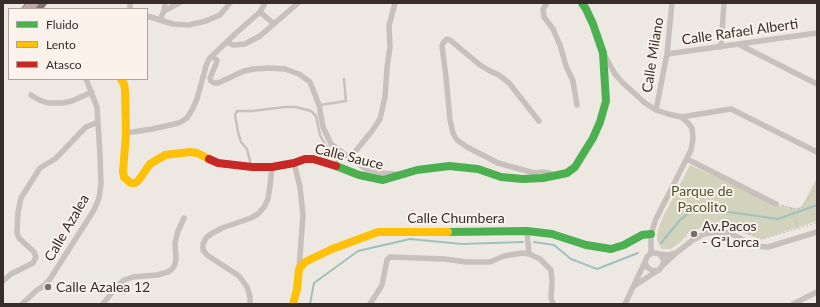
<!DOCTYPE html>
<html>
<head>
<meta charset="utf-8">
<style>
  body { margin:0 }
  #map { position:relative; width:820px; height:307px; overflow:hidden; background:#eee8e3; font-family:Lato,sans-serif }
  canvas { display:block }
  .frame { position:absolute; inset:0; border:4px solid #382d2a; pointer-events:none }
  .legend { position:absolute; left:8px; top:8px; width:140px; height:72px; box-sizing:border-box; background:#faf2eb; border:1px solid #aca39e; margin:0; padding:5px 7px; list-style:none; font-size:12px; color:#382d2a }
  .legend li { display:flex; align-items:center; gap:8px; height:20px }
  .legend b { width:20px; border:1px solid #aca39e }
</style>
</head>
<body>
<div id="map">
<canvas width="820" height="307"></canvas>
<div class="frame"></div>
<ul class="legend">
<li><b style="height:5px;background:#4caf50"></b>Fluido</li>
<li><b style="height:5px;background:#ffc107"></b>Lento</li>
<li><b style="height:5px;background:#c62828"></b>Atasco</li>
</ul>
</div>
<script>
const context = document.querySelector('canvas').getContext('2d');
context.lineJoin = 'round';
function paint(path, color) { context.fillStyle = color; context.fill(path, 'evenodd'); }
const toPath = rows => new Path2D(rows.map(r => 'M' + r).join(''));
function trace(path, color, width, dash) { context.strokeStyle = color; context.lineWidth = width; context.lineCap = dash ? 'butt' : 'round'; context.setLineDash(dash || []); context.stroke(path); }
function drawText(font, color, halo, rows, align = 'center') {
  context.font = font + ' Lato,sans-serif'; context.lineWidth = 4; context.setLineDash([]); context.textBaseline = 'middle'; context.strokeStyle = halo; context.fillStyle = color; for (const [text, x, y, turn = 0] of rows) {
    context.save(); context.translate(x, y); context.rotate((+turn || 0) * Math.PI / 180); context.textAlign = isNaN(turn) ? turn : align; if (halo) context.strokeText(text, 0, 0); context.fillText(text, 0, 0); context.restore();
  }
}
paint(toPath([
  [690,165,776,204,796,209,802,206,817,178,817,221,762,239,731,228,705,226,688,232,682,241,671,249,661,249,657,240,658,229,663,217]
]), '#d1d3bd');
trace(toPath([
  [534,242,554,245,571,259,597,269,638,253],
  [661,243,680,220,694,209,729,212,778,219,817,205],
  [310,304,314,283,358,251,410,239,462,244,523,242]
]), '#9fc1bd', 2);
trace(toPath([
  [782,205,796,209,801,208,817,187],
  [791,208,798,228],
  [745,233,762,239,817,223],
  [685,237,688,232,705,226,711,226]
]), '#c0b8b4', 1, [2, 2]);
trace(toPath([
  [320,105,346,101,344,79],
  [251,165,247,149,241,142,238,132,235,115,237,111,252,111,285,107,296,107,311,111,316,116,320,135,326,146,336,154,337,163]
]), '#c7c0bc', 2.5);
trace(toPath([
  [547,3,543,9,544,17,553,29,560,45,566,66,573,81,577,105],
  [130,9,130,3],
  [164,11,179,3],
  [260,12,274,24],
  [147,16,173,24,189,25,206,21,220,15,230,3],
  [160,20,164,11,165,3],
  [227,42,233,45,245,44,260,36,298,3],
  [740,45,817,84],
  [721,47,724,3],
  [667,54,817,33],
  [605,56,615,74,623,83,645,103,656,110,668,114,681,117,687,122,692,128,693,139,691,150,656,219,651,234,651,253],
  [211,57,235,34,260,12,265,3],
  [31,95,39,100,48,103,63,103,72,101,92,92],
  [656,110,667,54,672,3],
  [681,117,731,109,817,152],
  [539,121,509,83,499,75,490,71,480,65,450,40,447,39,443,43,442,46,446,77,450,120,453,133,457,140,467,147,498,163,534,173,543,172,549,173,555,176],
  [126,133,152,129,179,123,187,118,192,110,197,99,206,66,209,59,211,57,214,58,217,60,216,64,210,78,211,81,214,83,218,83,244,71,254,69,268,68,285,69,299,74,310,82,319,105,323,127,331,144,350,158,366,169,383,173,396,174],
  [350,158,372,131,380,119,385,97,387,68,390,47,389,26,395,3],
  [687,159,776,204],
  [294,163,300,187,303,215,299,269],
  [527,231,529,254],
  [659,254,662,257,664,262,662,266,659,270,653,271,647,267,645,262,647,257,651,253,655,253,667,255,676,253],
  [662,266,676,253,693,240,704,234,715,232,729,233,756,246,768,247,817,232],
  [3,281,11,274,33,263,36,257,34,252,19,238,17,233,18,212,21,198,40,168,55,159,61,153,79,134,86,127,98,122],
  [634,286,657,271],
  [22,304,37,290,45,285,50,279,94,210,99,198,101,184,100,155,97,107,86,79],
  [103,304,117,286,124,280,133,277,157,275,168,272,173,268,175,264,176,259,175,243,178,231,184,218],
  [250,304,250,297,247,287,239,276,207,255,203,250,203,244,206,238,211,234,222,228,251,218,258,214,264,207,268,199,270,186,272,167],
  [370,304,382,285,387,260,390,257,445,259,466,262,490,262,504,256,522,253,529,254,540,259,551,270,552,281,551,298,553,304],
  [625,304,645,262],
  [793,304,817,292]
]), '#c7c0bc', 5.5);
trace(toPath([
  [336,166,359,175,383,180,417,170,449,166,478,169,501,177,523,179,543,178,567,173,575,167,593,138,600,122,606,101,603,53,593,24,586,9,582,3],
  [448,232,527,231,552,234,586,245,611,249,624,245,642,235,651,234]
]), '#4caf50', 8);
trace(toPath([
  [121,79,124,84,125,90,126,133,123,172,124,177,127,180,131,183,135,183,138,181,150,164,165,155,190,152,197,153,209,159],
  [293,304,297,289,299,269,305,262,332,249,378,232,448,232]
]), '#ffc107', 8);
trace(toPath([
  [209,159,218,163,252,167,272,167,294,163,305,159,313,159,336,166]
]), '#c62828', 8);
paint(toPath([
  [40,3,48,3,43,9,35,9]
]), '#877774');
const building = toPath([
  [26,3,40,3,35,9,21,9,26,3]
]);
paint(building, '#c1aaa5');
trace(building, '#877774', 1);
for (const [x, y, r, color] of [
  [694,234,4,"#786e6b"],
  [48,287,4,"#786e6b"]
]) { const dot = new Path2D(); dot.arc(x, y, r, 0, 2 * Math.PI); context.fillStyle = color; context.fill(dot); trace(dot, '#faf2eb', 1.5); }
drawText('14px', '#382d2a', '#faf2eb', [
  ["Calle Rafael Alberti",740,32,-8],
  ["Calle Milano",653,55,-81],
  ["Calle Sauce",349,157,14],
  ["Calle Chumbera",456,218],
  ["Calle Azalea",67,228,-60]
]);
drawText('14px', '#4c572d', '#faf2eb', [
  ["Parque de",702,191],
  ["Pacolito",702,207]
]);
drawText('14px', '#382d2a', '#faf2eb', [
  ["Av.Pacos",702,226],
  ["- GªLorca",702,242],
  ["Calle Azalea 12",56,287]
], 'left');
</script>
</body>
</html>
